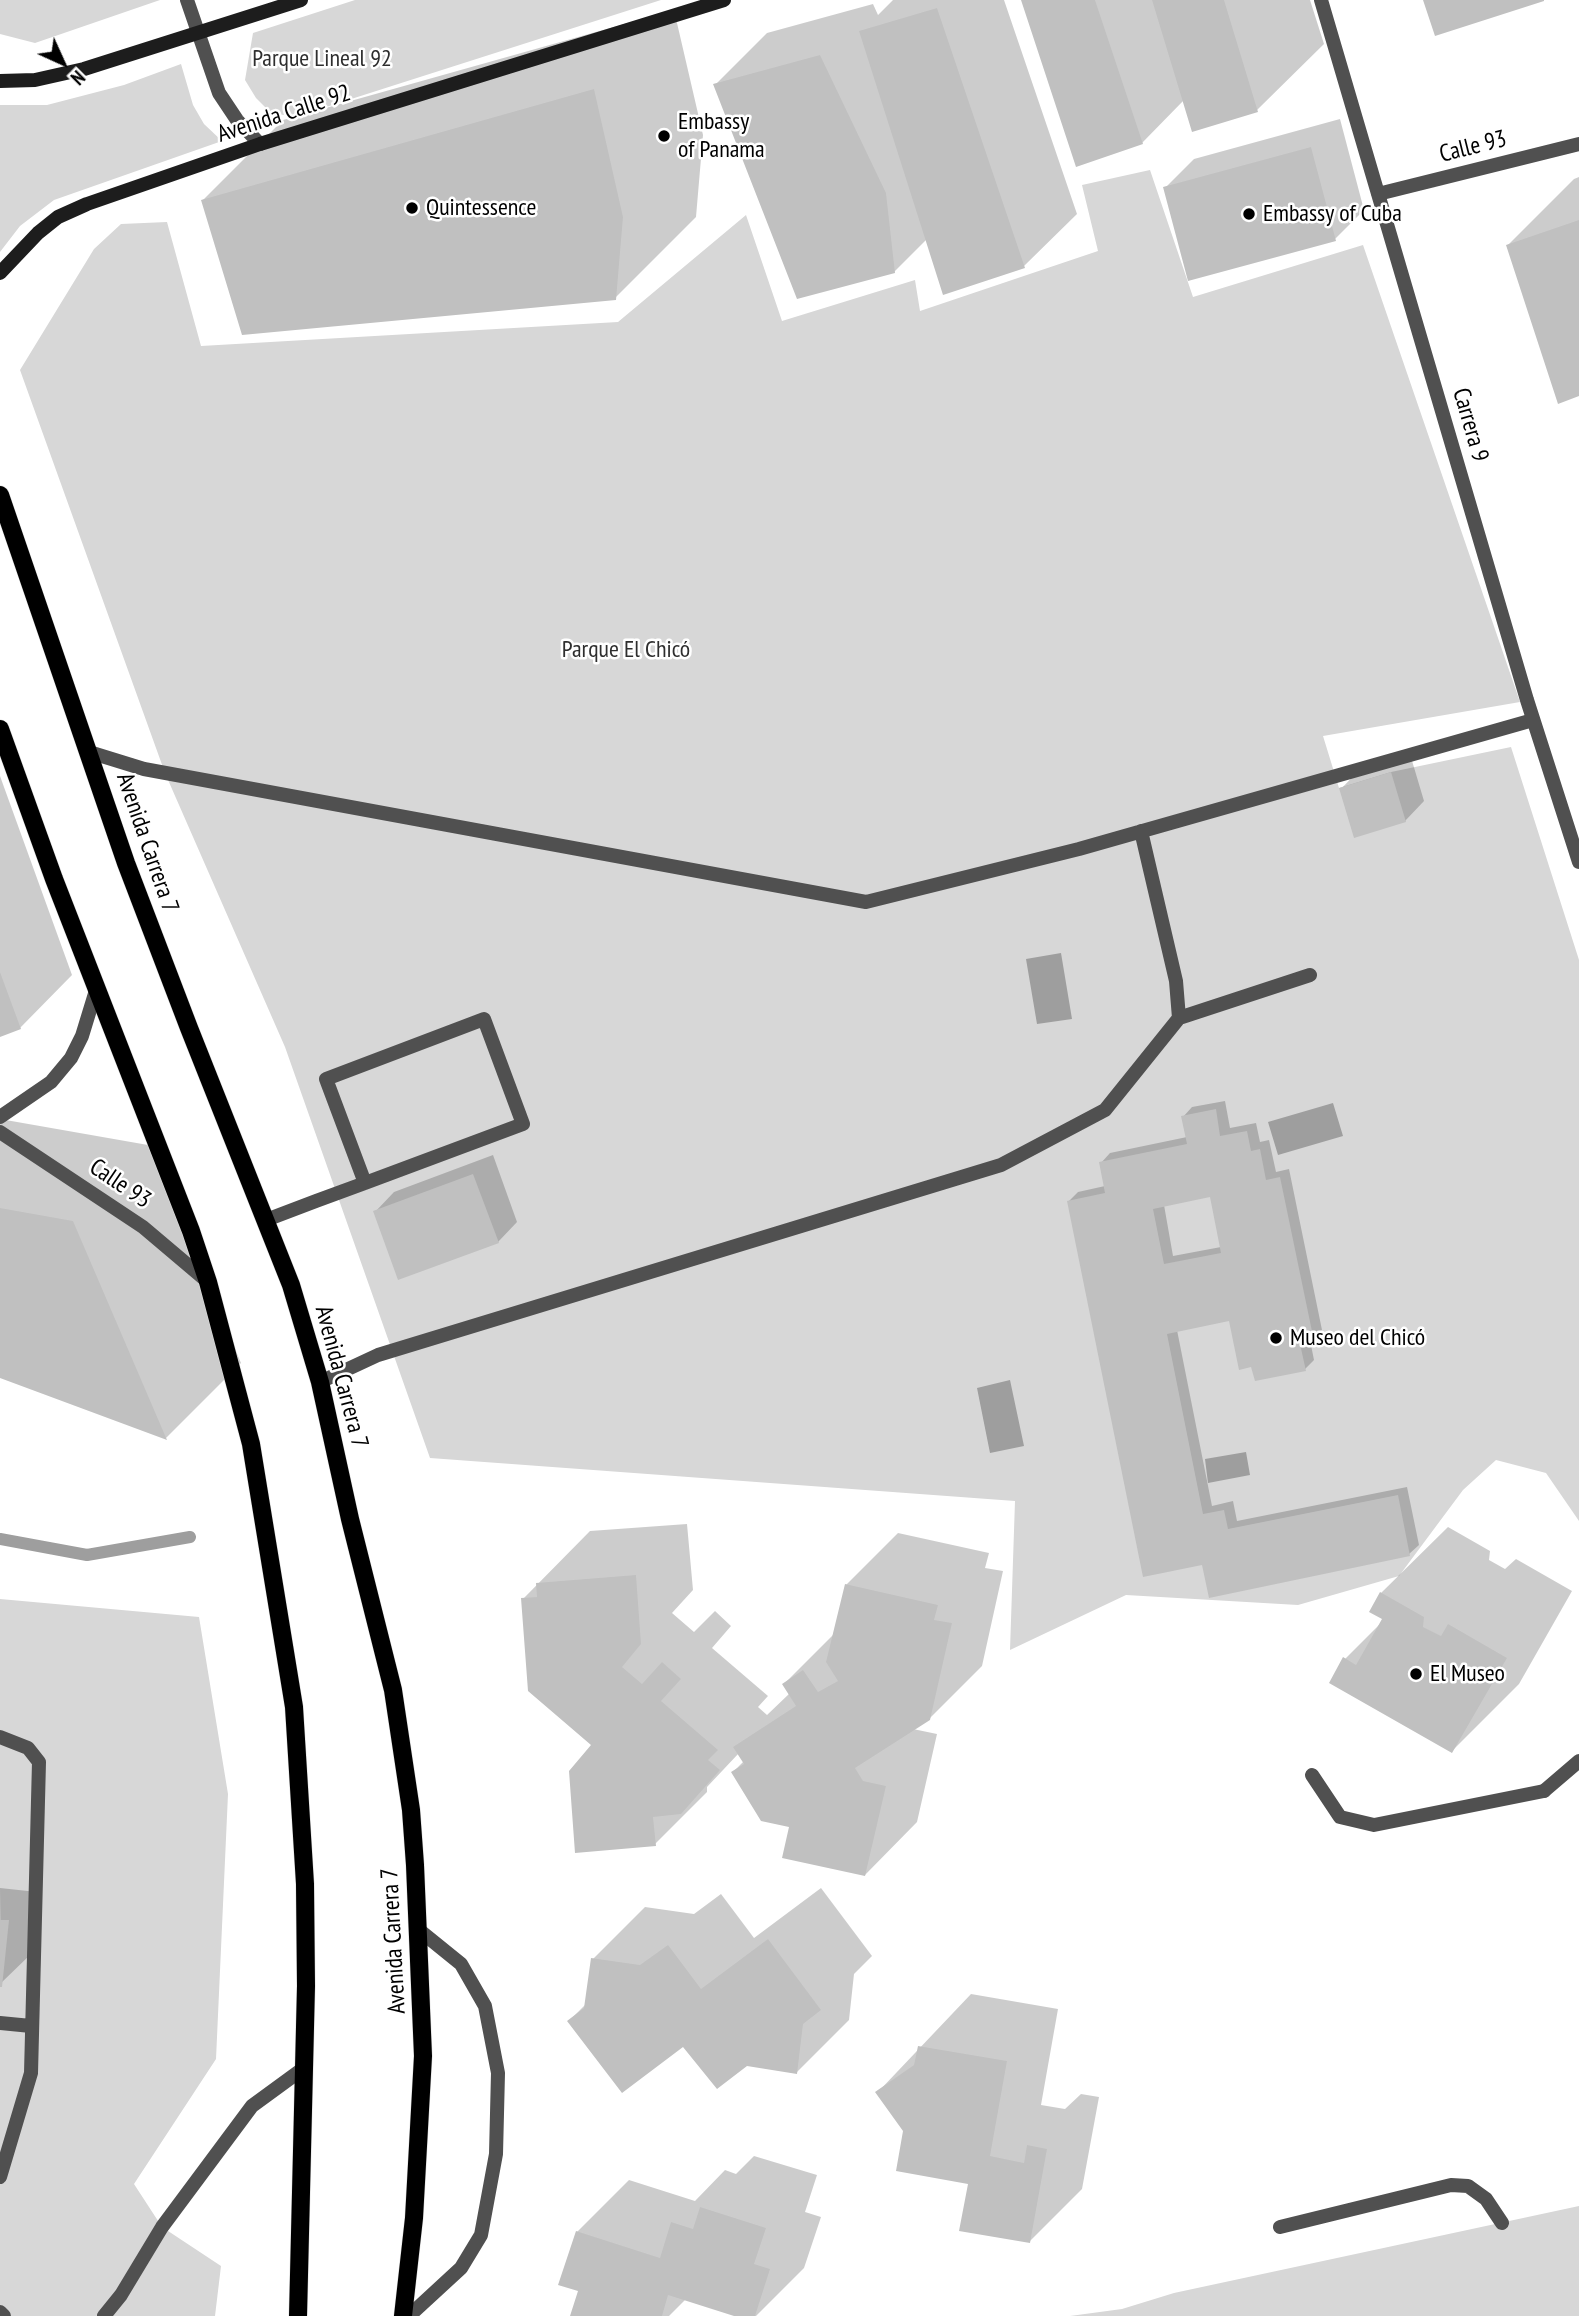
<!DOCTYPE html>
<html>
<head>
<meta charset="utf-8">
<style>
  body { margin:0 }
  #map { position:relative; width:1579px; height:2316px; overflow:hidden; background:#fff; font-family:"PT Sans Narrow",sans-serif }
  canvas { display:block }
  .north { position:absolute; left:28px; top:28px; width:70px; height:70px; -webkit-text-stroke:5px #fff; paint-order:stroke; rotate:135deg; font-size:19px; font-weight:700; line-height:28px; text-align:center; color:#000 }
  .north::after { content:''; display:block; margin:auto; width:24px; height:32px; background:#000; clip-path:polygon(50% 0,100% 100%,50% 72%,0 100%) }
</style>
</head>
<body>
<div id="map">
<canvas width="1579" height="2316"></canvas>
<div class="north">N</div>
</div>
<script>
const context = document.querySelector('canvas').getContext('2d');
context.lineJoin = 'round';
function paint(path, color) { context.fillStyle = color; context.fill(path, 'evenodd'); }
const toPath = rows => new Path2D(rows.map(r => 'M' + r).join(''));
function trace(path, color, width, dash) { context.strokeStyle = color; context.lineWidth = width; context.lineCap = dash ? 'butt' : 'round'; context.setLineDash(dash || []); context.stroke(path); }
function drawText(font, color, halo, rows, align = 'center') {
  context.font = font + ' "PT Sans Narrow",sans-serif'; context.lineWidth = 5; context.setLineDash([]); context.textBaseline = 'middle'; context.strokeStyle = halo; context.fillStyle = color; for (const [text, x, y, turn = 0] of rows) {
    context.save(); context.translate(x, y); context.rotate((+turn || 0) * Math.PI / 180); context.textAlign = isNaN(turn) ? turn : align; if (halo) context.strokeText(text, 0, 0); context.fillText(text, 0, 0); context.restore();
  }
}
paint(toPath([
  [0,0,160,0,35,43,0,34],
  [355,0,661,0,298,116,272,114,256,98,245,80,253,33],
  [181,64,193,105,204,124,222,141,54,200,20,226,0,252,0,105,47,105,124,85],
  [1150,170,1193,297,1363,245,1520,702,1323,736,1339,788,1391,772,1511,747,1579,960,1579,1521,1546,1473,1496,1460,1463,1490,1399,1576,1298,1605,1126,1595,1010,1650,1015,1501,430,1458,285,1047,165,773,20,370,94,249,121,224,167,222,201,346,618,322,746,215,782,321,915,280,920,311,1098,251,1082,185],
  [0,1599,199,1617,228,1794,216,2059,134,2184,162,2227,221,2266,215,2316,0,2316],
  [1579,2206,1579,2316,1070,2316,1122,2309,1174,2293]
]), '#d7d7d7');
paint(toPath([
  [1061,953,1072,1019,1037,1024,1026,959],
  [1333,1103,1343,1136,1278,1155,1268,1122],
  [1010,1380,1024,1446,990,1453,977,1388],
  [1246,1452,1250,1475,1208,1483,1205,1459]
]), '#9e9e9e');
paint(toPath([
  [893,0,1004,0,1077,214,1024,266,944,293,927,239,894,272,715,85,767,33,873,4,878,15],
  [1023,0,1310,0,1324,44,1257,110,1184,100,1142,143],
  [674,10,703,135,696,217,615,298,203,200,283,120],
  [1340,119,1364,210,1335,239,1165,188,1194,159],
  [1579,177,1579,395,1508,245,1574,179],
  [1410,754,1424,801,1405,821,1341,789,1360,769],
  [0,776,72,975,20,1028,0,1036],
  [1225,1101,1230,1128,1256,1123,1260,1142,1269,1140,1276,1172,1289,1169,1322,1330,1310,1340,1314,1360,1305,1369,1253,1365,1230,1319,1177,1330,1212,1506,1233,1501,1237,1521,1407,1487,1419,1545,1409,1554,1203,1563,1069,1201,1078,1192,1105,1186,1101,1163,1110,1153,1187,1137,1183,1117,1192,1107],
  [1212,1195,1221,1247,1173,1256,1164,1205],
  [0,1119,148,1145,241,1363,166,1438,0,1376],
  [493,1155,517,1222,498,1242,375,1212,394,1192],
  [687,1524,693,1590,672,1613,694,1632,715,1611,731,1626,712,1648,768,1696,758,1707,767,1715,790,1693,784,1684,835,1633,846,1585,898,1533,989,1553,985,1568,1003,1571,982,1666,929,1719,913,1729,937,1734,917,1822,865,1875,791,1826,733,1772,744,1761,739,1753,707,1787,707,1792,655,1844,593,1745,523,1599,590,1531],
  [1448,1527,1490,1551,1489,1560,1505,1569,1516,1559,1572,1591,1519,1684,1452,1751,1345,1659,1385,1619,1381,1593],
  [0,1888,37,1892,31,1954,1,1983],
  [821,1888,872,1956,854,1974,849,2020,797,2072,684,2044,569,2021,586,2004,593,1959,645,1907,694,1914,721,1894,754,1938],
  [971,1994,1058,2009,1041,2105,1065,2109,1081,2094,1099,2097,1082,2189,1029,2242,970,2183,905,2131,878,2092],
  [754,2156,817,2175,805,2212,821,2217,804,2268,756,2316,739,2316,686,2299,669,2316,571,2316,580,2290,577,2232,629,2180,695,2201,725,2170,736,2174]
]), '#0003');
trace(toPath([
  [0,1539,87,1555,190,1537]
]), '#9e9e9e', 12);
paint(toPath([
  [1021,0,1095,0,1143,144,1076,167],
  [1152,0,1224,0,1258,112,1192,132],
  [1423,0,1544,0,1544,1,1435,36],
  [937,8,1025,268,943,295,859,31],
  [820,55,886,193,895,273,797,299,713,84],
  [594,89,623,217,616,300,242,335,201,200],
  [1311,147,1336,241,1188,281,1163,187],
  [1579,220,1579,396,1558,404,1506,245],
  [1391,772,1406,822,1354,838,1339,788],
  [0,972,21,1029,0,1037],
  [1216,1109,1220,1136,1247,1131,1251,1151,1260,1149,1266,1180,1280,1177,1314,1341,1300,1344,1306,1371,1255,1381,1251,1367,1239,1370,1229,1321,1167,1334,1203,1514,1224,1510,1228,1529,1398,1495,1410,1556,1209,1598,1202,1565,1143,1577,1067,1201,1105,1193,1099,1162,1187,1144,1181,1116],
  [1210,1197,1221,1253,1164,1264,1153,1209],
  [473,1174,499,1243,398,1280,373,1211],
  [0,1208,73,1221,167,1440,0,1378],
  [636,1575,641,1644,622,1667,642,1684,662,1662,681,1679,661,1701,718,1750,708,1760,720,1770,681,1814,653,1817,656,1846,575,1853,569,1771,591,1745,528,1691,521,1598,537,1597,536,1583],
  [845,1584,938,1605,934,1620,952,1623,930,1720,855,1768,863,1781,886,1786,865,1876,782,1858,789,1827,761,1821,731,1772,744,1764,733,1747,796,1706,782,1684,803,1670,818,1692,838,1681,826,1662],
  [1380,1592,1424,1617,1423,1627,1441,1636,1448,1624,1507,1658,1452,1753,1329,1683,1343,1657,1356,1665,1382,1619,1369,1612],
  [0,1920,9,1920,2,1987,0,1987],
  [768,1939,821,2010,803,2024,797,2074,747,2066,717,2089,683,2047,622,2093,567,2021,584,2008,591,1958,640,1965,668,1945,701,1989],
  [918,2046,1007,2061,990,2156,1024,2163,1027,2145,1047,2149,1030,2243,959,2231,968,2184,896,2171,903,2131,875,2092,914,2065],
  [700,2207,766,2228,754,2264,770,2269,755,2316,734,2316,668,2295,662,2316,570,2316,578,2291,558,2285,576,2231,660,2258,671,2222,693,2229]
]), '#c0c0c0');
const primary = toPath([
  [0,495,126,863,189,1028,291,1285,320,1382,350,1519,393,1690,411,1810,415,1865,423,2056,414,2218,403,2316],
  [0,729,54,879,191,1231,208,1282,251,1444,294,1707,305,1884,306,1986,298,2316]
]);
trace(primary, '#dbdbdb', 19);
trace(toPath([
  [89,752,144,769,866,902,1079,849,1533,720],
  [1179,1018,1310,975],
  [266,1220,316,1201,365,1183,523,1124,484,1019,326,1079,365,1183],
  [320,1382,378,1355,1001,1165,1105,1110,1179,1018,1176,981,1141,831],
  [0,1737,28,1748,39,1762,31,2073,0,2177],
  [1312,1775,1340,1817,1374,1825,1544,1791],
  [0,2023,31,2026],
  [1280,2227,1451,2185,1468,2186,1486,2199,1502,2223],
  [0,2312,4,2316],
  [104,2316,121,2295,162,2227,252,2106,304,2068],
  [409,2316,461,2268,481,2235,496,2154,498,2073,485,2006,461,1964,419,1930]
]), '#505050', 14);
trace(toPath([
  [187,0,219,93,237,120,260,144],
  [1321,0,1527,700,1579,862],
  [1378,194,1579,144],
  [0,1117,51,1082,71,1058,82,1036,97,987],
  [0,1132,143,1227,208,1282],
  [1544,1791,1579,1761]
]), '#505050', 14);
trace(toPath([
  [0,81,35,80,84,69,301,0],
  [0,273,38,233,58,217,87,204,260,144,724,0]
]), '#1d1d1d', 14);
trace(primary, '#000', 18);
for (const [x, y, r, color] of [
  [664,136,7,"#000"],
  [412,208,7,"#000"],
  [1249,214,7,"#000"],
  [1276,1338,7,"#000"],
  [1416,1674,7,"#000"]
]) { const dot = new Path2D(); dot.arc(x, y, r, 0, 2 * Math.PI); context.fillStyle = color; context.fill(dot); trace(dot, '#fff', 2.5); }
drawText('24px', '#2e2e2e', '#fff', [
  ["Parque Lineal 92",322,59],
  ["Parque El Chicó",626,650]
]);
drawText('24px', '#000', '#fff', [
  ["Avenida Calle 92",284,114,-18],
  ["Calle 93",1473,147,-14],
  ["Carrera 9",1470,425,74],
  ["Avenida Carrera 7",147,843,71],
  ["Calle 93",120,1184,34],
  ["Avenida Carrera 7",341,1377,75],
  ["Avenida Carrera 7",394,1941,-93]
]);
drawText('24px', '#000', '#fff', [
  ["Embassy",678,122],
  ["of Panama",678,150],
  ["Quintessence",426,208],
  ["Embassy of Cuba",1263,214],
  ["Museo del Chicó",1290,1338],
  ["El Museo",1430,1674]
], 'left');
</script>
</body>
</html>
